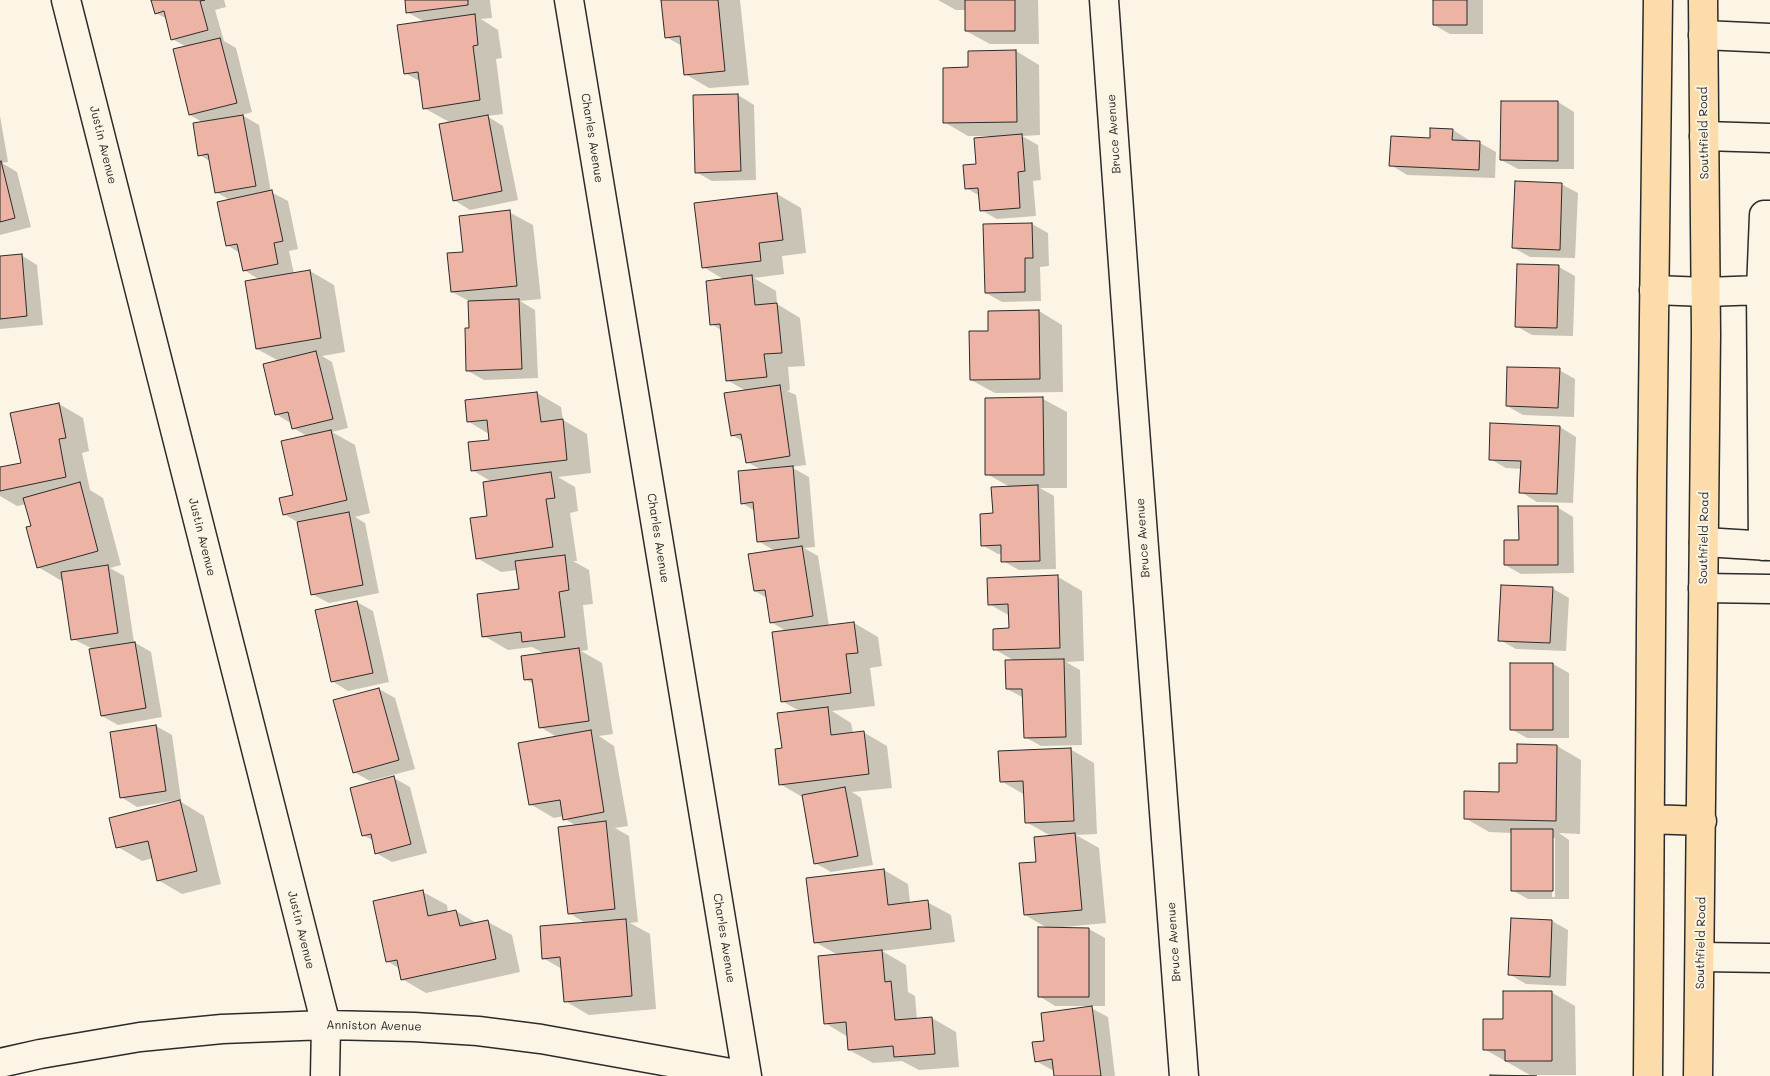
<!DOCTYPE html>
<html>
<head>
<meta charset="utf-8">
<style>
  body { margin:0 }
  canvas { display:block; background:#fcf5e5 }
</style>
</head>
<body>
<canvas width="1770" height="1076"></canvas>
<script>
const context = document.querySelector('canvas').getContext('2d');
context.lineJoin = 'round';
function paint(path, color) { context.fillStyle = color; context.fill(path, 'evenodd'); }
const toPath = rows => new Path2D(rows.map(r => 'M' + r).join(''));
function trace(path, color, width, dash) { context.strokeStyle = color; context.lineWidth = width; context.lineCap = dash ? 'butt' : 'round'; context.setLineDash(dash || []); context.stroke(path); }
function drawText(font, color, halo, rows, align = 'center') {
  context.font = font + ' Mali,sans-serif'; context.lineWidth = 4; context.setLineDash([]); context.textBaseline = 'middle'; context.strokeStyle = halo; context.fillStyle = color; for (const [text, x, y, turn = 0] of rows) {
    context.save(); context.translate(x, y); context.rotate((+turn || 0) * Math.PI / 180); context.textAlign = isNaN(turn) ? turn : align; if (halo) context.strokeText(text, 0, 0); context.fillText(text, 0, 0); context.restore();
  }
}
paint(toPath([
  [153,0,224,0,226,7,215,10,224,41,236,48,252,112,242,115,259,125,271,192,288,201,298,249,289,251,294,274,310,271,334,285,345,352,322,356,332,362,348,428,332,432,355,445,370,513,355,517,365,523,379,593,329,603,312,594,299,523,284,514,294,496,307,436,293,428,292,424,276,414,279,361,257,349,260,280,244,270,240,253,227,245,230,200,216,192,211,162,200,155,204,123,190,115,187,47,172,39,167,19,156,13],
  [406,0,490,0,492,18,481,19,498,30,502,58,496,59,503,114,487,116,503,126,518,200,470,210,454,200,451,123,424,108,421,82,405,73,425,22,407,12],
  [662,0,740,0,749,85,709,88,685,74,682,46,666,37],
  [938,0,1038,0,1039,44,990,44,966,31,966,10,956,10],
  [1434,0,1483,0,1483,34,1450,34,1434,25],
  [1016,51,1039,65,1040,135,1022,136,1038,145,1041,180,1033,181,1036,216,997,219,981,210,980,196,966,188,991,136,968,136,944,122,969,68],
  [738,95,754,105,756,180,712,181,696,172,694,97],
  [1558,102,1574,112,1574,169,1518,169,1501,160],
  [0,116,8,162,2,163,17,172,31,227,0,235],
  [1453,130,1469,140,1469,142,1480,143,1496,152,1495,178,1407,175,1391,165,1431,139],
  [1561,184,1578,193,1575,258,1530,257,1514,248],
  [777,194,801,208,806,253,782,256,784,274,754,278,776,291,777,304,800,318,805,366,788,367,790,390,787,391,796,395,806,465,791,467,809,477,815,547,804,548,818,556,829,626,854,623,878,637,882,666,870,668,875,706,832,711,851,723,853,733,863,732,887,746,892,788,852,792,861,798,873,865,831,872,815,863,804,798,780,784,783,749,801,712,782,701,786,631,771,622,767,598,755,591,775,551,758,541,755,511,742,503,762,470,747,462,744,442,732,435,746,391,727,380,722,331,712,324,725,280,703,267],
  [509,212,533,225,541,299,520,301,535,310,538,378,484,380,468,371,470,329,469,301,452,292,464,253],
  [1032,224,1048,233,1049,266,1040,267,1041,301,1002,302,986,293],
  [21,255,37,265,43,325,0,329,0,257],
  [1559,267,1575,276,1573,336,1532,335,1516,326],
  [1039,311,1062,325,1063,392,995,393,971,380],
  [1559,370,1575,379,1574,417,1523,415,1507,406],
  [537,393,561,407,563,420,587,434,591,473,558,477,575,487,578,511,570,513,577,561,573,561,589,570,593,604,583,605,588,650,581,651,602,663,613,734,599,736,614,746,628,826,615,828,629,836,638,922,630,923,650,934,656,1009,589,1015,565,1001,562,969,543,958,587,924,569,913,577,826,565,819,564,816,554,818,530,804,557,737,540,727,534,684,526,680,545,654,532,647,508,650,484,636,520,590,518,570,501,572,477,558,489,517,492,482,472,470,490,441,489,434,469,422],
  [1043,399,1067,412,1067,488,1040,488,1054,496,1056,569,1019,570,1003,561,1002,554,998,554,982,545,994,514,1010,487,987,474],
  [59,404,83,418,89,451,82,453,90,490,103,498,121,565,110,568,124,576,134,642,151,652,162,717,118,725,102,716,91,648,73,639,64,580,62,581,38,567,32,527,26,504,17,506,0,496,0,469,22,464],
  [1560,427,1576,437,1573,503,1537,502,1521,492,1522,469,1506,468,1490,459],
  [1557,507,1573,517,1574,573,1521,574,1505,565,1520,541],
  [1058,577,1082,591,1084,661,1066,662,1080,670,1082,745,1041,746,1025,737,1024,698,1007,689,1015,661,994,649,1010,630,1010,616,989,604],
  [1552,588,1569,598,1566,651,1516,649,1500,640],
  [357,602,373,611,389,682,348,691,332,681],
  [1511,664,1553,664,1569,673,1569,738,1527,738,1511,729],
  [379,689,395,698,415,769,370,781,354,772],
  [156,726,172,735,181,800,178,800,204,816,221,884,182,894,158,880,153,858,142,861,118,847,178,802,178,800,137,807,121,797],
  [1518,745,1557,746,1581,760,1580,834,1559,833,1569,840,1569,899,1528,899,1512,890,1512,833,1489,832,1465,818,1500,793,1518,764],
  [1552,838,1555,838,1555,897,1552,897],
  [1070,749,1094,763,1097,834,1076,835,1099,848,1106,923,1064,927,1064,929,1089,929,1105,938,1105,1006,1055,1006,1039,996,1049,929,1025,915,1037,863,1051,836,1026,822,1025,795,1001,781],
  [394,778,410,787,427,853,392,862,376,853,374,841,363,835],
  [884,870,908,884,910,903,927,902,951,915,955,942,882,951,906,965,908,992,915,996,917,1020,932,1018,956,1032,959,1067,919,1070,902,1061,873,1063,849,1050,848,1037,825,1023,838,955,815,942],
  [423,892,447,905,448,913,456,911,478,924,488,922,512,935,520,972,426,993,402,979,400,969,387,961],
  [1512,920,1552,921,1568,930,1566,986,1526,984,1509,974],
  [1551,992,1575,1006,1576,1075,1530,1075,1484,1049,1504,1020],
  [1091,1008,1108,1017,1115,1076,1055,1076,1054,1070,1052,1070,1036,1061,1046,1042]
]), '#0003');
const building = toPath([
  [151,0,205,0,200,1,208,30,171,40,164,11,155,14,151,0],
  [405,0,468,0,468,5,406,13,405,0],
  [661,0,718,0,725,71,684,75,680,36,665,38,661,0],
  [965,0,1015,0,1015,31,965,31,965,0],
  [1433,0,1467,0,1467,25,1433,25,1433,0],
  [475,14,478,45,473,46,480,100,423,109,418,72,404,74,397,25,475,14],
  [220,38,237,103,189,115,173,49,220,38],
  [1016,50,1017,122,943,123,943,68,968,67,968,51,1016,50],
  [738,94,741,171,695,173,693,95,738,94],
  [1501,101,1558,101,1558,161,1500,160,1501,101],
  [243,115,256,186,215,193,208,154,198,156,193,123,243,115],
  [488,115,502,191,453,201,439,124,488,115],
  [1430,128,1453,129,1452,140,1480,141,1479,170,1389,166,1391,136,1430,138,1430,128],
  [1022,134,1025,171,1018,172,1020,208,980,211,978,188,965,189,963,165,976,164,974,138,1022,134],
  [1,161,15,218,0,222,0,162,1,161],
  [1515,181,1562,183,1560,250,1512,248,1515,181],
  [272,190,283,241,274,243,278,264,243,271,237,244,226,246,217,202,272,190],
  [777,193,783,240,759,243,761,261,702,268,694,203,777,193],
  [510,210,517,286,451,292,447,253,463,252,459,216,510,210],
  [1032,223,1033,258,1025,258,1025,292,985,293,983,224,1032,223],
  [22,254,27,316,0,319,0,256,22,254],
  [1517,264,1559,265,1557,328,1515,327,1517,264],
  [310,270,321,338,256,349,245,281,310,270],
  [752,275,755,305,777,303,782,353,764,354,767,377,726,381,720,324,710,325,706,281,752,275],
  [519,299,522,369,466,371,465,328,469,328,468,301,519,299],
  [1039,310,1040,379,970,380,969,331,988,331,988,311,1039,310],
  [316,351,333,419,292,429,288,412,275,415,263,364,316,351],
  [1507,367,1560,368,1558,408,1506,406,1507,367],
  [780,385,790,456,746,463,741,434,731,436,724,393,780,385],
  [537,392,541,422,563,419,567,460,471,471,468,442,489,440,487,420,467,422,465,400,537,392],
  [1043,397,1044,475,985,475,985,398,1043,397],
  [59,403,66,438,59,439,66,477,0,491,0,467,21,463,10,413,59,403],
  [1490,423,1560,426,1557,494,1519,493,1521,461,1489,460,1490,423],
  [331,430,347,500,283,515,279,498,293,495,281,441,331,430],
  [793,466,799,538,757,542,753,502,741,504,738,471,793,466],
  [551,472,555,498,546,499,553,547,476,559,470,518,487,516,483,482,551,472],
  [80,482,98,551,37,568,26,527,31,526,23,498,80,482],
  [1038,485,1040,561,1001,562,1001,545,981,546,980,514,993,513,991,487,1038,485],
  [1518,506,1558,506,1558,565,1504,565,1504,540,1519,540,1518,506],
  [349,512,363,585,311,595,297,522,349,512],
  [802,546,813,616,770,623,765,590,754,591,748,554,802,546],
  [565,555,569,590,559,592,565,637,522,642,521,632,482,637,477,594,519,589,515,561,565,555],
  [108,565,118,633,71,640,61,572,108,565],
  [1058,575,1060,648,993,650,993,629,1009,628,1008,604,988,605,987,578,1058,575],
  [1501,585,1553,587,1550,643,1498,641,1501,585],
  [357,601,373,673,331,682,315,610,357,601],
  [854,622,858,653,846,654,851,693,781,702,772,632,854,622],
  [135,642,146,708,101,716,89,649,135,642],
  [579,648,589,721,539,728,532,679,524,680,521,656,579,648],
  [1064,659,1066,737,1024,738,1022,689,1006,689,1005,660,1064,659],
  [1510,663,1553,663,1553,730,1510,730,1510,663],
  [379,688,399,760,353,773,333,700,379,688],
  [828,707,831,735,864,731,869,774,779,785,775,749,782,748,777,713,828,707],
  [156,725,166,791,120,798,110,732,156,725],
  [591,730,604,812,563,820,560,800,529,805,518,743,591,730],
  [1517,744,1557,745,1556,821,1464,819,1464,791,1499,792,1499,763,1517,763,1517,744],
  [1071,748,1074,821,1025,823,1023,781,1000,782,998,751,1071,748],
  [394,776,411,844,375,854,371,834,362,836,350,788,394,776],
  [845,787,858,856,814,864,802,795,845,787],
  [180,800,197,871,157,881,148,841,116,848,109,818,180,800],
  [606,821,615,909,568,914,558,827,606,821],
  [1511,829,1553,829,1553,891,1511,891,1511,829],
  [1075,833,1082,910,1024,915,1019,863,1036,862,1034,837,1075,833],
  [884,869,888,905,928,900,931,929,814,943,806,878,884,869],
  [423,890,428,916,456,910,460,926,488,920,496,959,401,980,397,960,386,962,373,901,423,890],
  [1511,918,1552,920,1550,977,1508,975,1511,918],
  [626,919,632,996,564,1002,560,957,542,959,540,926,626,919],
  [1038,927,1089,928,1089,997,1038,997,1038,927],
  [882,950,885,982,891,981,895,1020,932,1017,935,1054,894,1057,893,1046,848,1050,846,1022,824,1024,818,956,882,950],
  [1503,991,1552,991,1552,1061,1505,1061,1505,1050,1483,1050,1483,1019,1503,1019,1503,991],
  [1092,1006,1101,1076,1054,1076,1052,1059,1035,1062,1032,1042,1044,1041,1041,1013,1092,1006],
  [1490,1075,1537,1076,1490,1076,1490,1075]
]);
paint(building, '#edb4a5');
trace(building, '#2b2b2b', 1);
const minor = toPath([
  [66,0,326,1025,325,1076],
  [569,0,747,1076],
  [1104,0,1131,376,1184,1076],
  [1703,35,1770,38],
  [1704,136,1770,138],
  [1654,290,1706,292,1761,290,1764,215,1770,215],
  [1761,290,1763,546],
  [1704,542,1770,546],
  [1703,588,1770,589],
  [1701,957,1770,958],
  [0,1063,40,1054,140,1037,222,1029,326,1025,414,1027,478,1031,541,1039,747,1076]
]);
const major = toPath([
  [1650,819,1702,821],
  [1648,1076,1652,477,1658,0],
  [1698,1076,1706,334,1703,0]
]);
trace(minor, '#2b2b2b', 31);
trace(major, '#2b2b2b', 31);
trace(minor, '#fcf5e5', 28);
trace(major, '#fddcac', 28);
drawText('12px', '#2b2b2b', '#fcf5e5', [
  ["Southfield Road",1704,133,-91],
  ["Bruce Avenue",1114,134,-94],
  ["Charles Avenue",592,138,81],
  ["Justin Avenue",103,145,76],
  ["Justin Avenue",202,537,76],
  ["Charles Avenue",658,538,81],
  ["Bruce Avenue",1143,538,-94],
  ["Southfield Road",1704,538,-89],
  ["Justin Avenue",301,930,76],
  ["Charles Avenue",724,938,81],
  ["Bruce Avenue",1174,942,-94],
  ["Southfield Road",1701,943,-89],
  ["Anniston Avenue",374,1026,1]
]);
</script>
</body>
</html>
